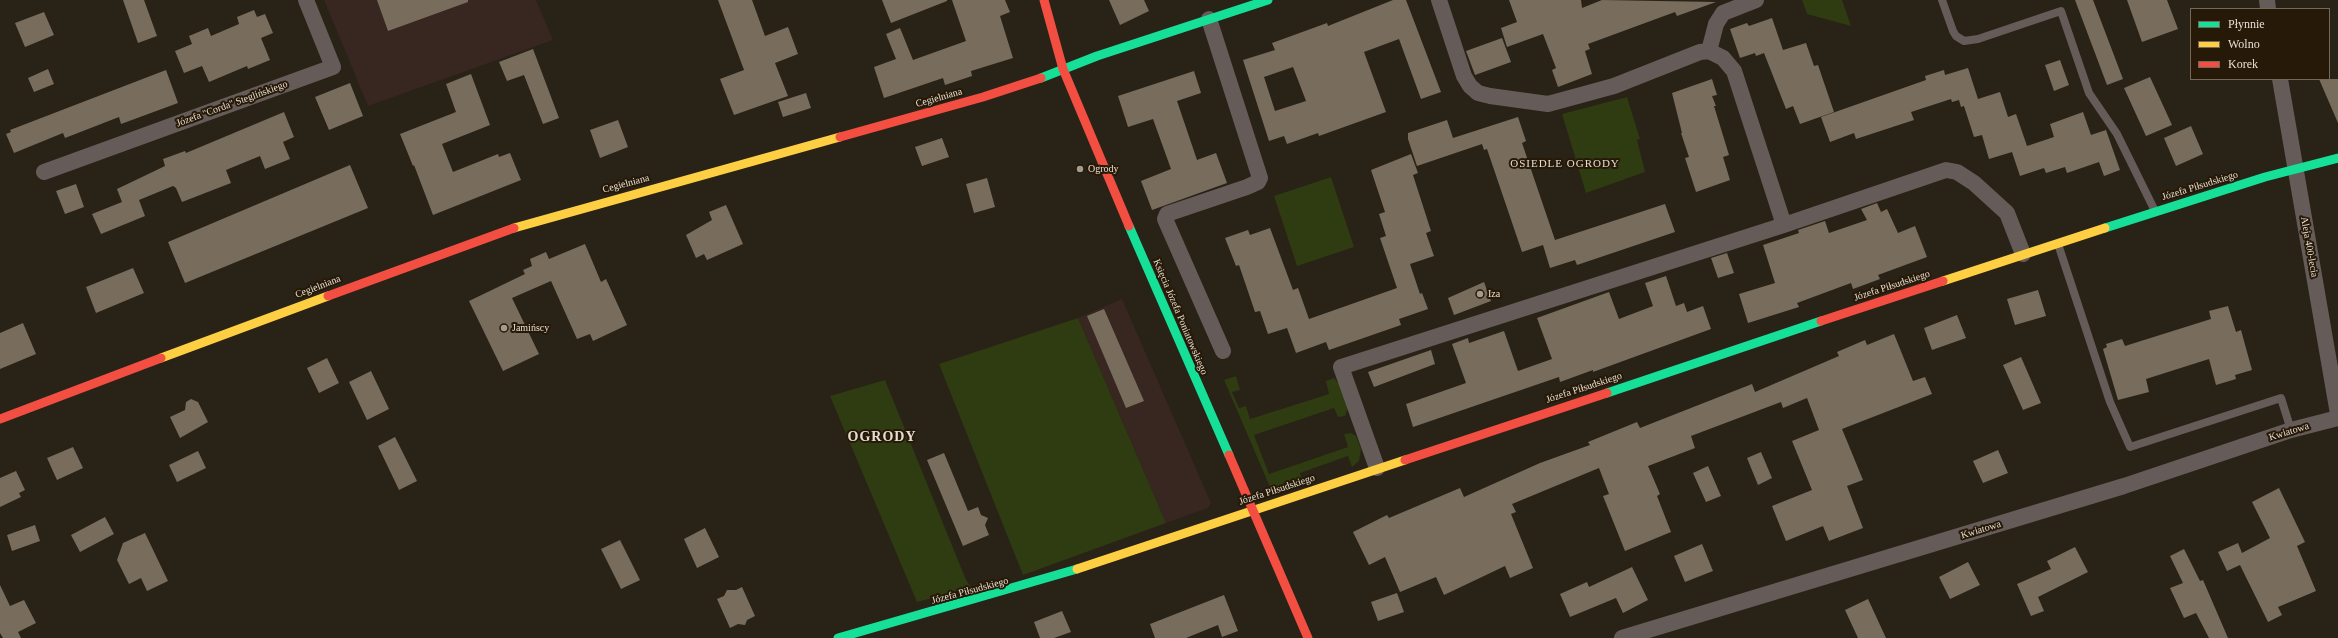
<!DOCTYPE html>
<html>
<head>
<meta charset="utf-8">
<style>
  body { margin:0 }
  #map { position:relative; width:2338px; height:638px; overflow:hidden; background:#292217; font-family:Georgia,serif }
  canvas { display:block }
  .legend { position:absolute; left:2190px; top:8px; width:140px; height:72px; box-sizing:border-box; background:#261907; border:1px solid #736859; margin:0; padding:5px 7px; list-style:none; font-size:12px; color:#e7ded3 }
  .legend li { display:flex; align-items:center; gap:8px; height:20px }
  .legend b { width:20px; border:1px solid #736859 }
</style>
</head>
<body>
<div id="map">
<canvas width="2338" height="638"></canvas>
<ul class="legend">
<li><b style="height:5px;background:#16e098"></b>Płynnie</li>
<li><b style="height:5px;background:#ffcf43"></b>Wolno</li>
<li><b style="height:5px;background:#f24e42"></b>Korek</li>
</ul>
</div>
<script>
const context = document.querySelector('canvas').getContext('2d');
context.lineJoin = 'round';
function paint(path, color) { context.fillStyle = color; context.fill(path, 'evenodd'); }
const toPath = rows => new Path2D(rows.map(r => 'M' + r).join(''));
function trace(path, color, width, dash) { context.strokeStyle = color; context.lineWidth = width; context.lineCap = dash ? 'butt' : 'round'; context.setLineDash(dash || []); context.stroke(path); }
function drawText(font, color, halo, rows, align = 'center') {
  context.font = font + ' Georgia,serif'; context.lineWidth = 4; context.setLineDash([]); context.textBaseline = 'middle'; context.strokeStyle = halo; context.fillStyle = color; for (const [text, x, y, turn = 0] of rows) {
    context.save(); context.translate(x, y); context.rotate((+turn || 0) * Math.PI / 180); context.textAlign = isNaN(turn) ? turn : align; if (halo) context.strokeText(text, 0, 0); context.fillText(text, 0, 0); context.restore();
  }
}
paint(toPath([
  [324,0,536,0,553,40,368,106],
  [1122,299,1211,503,1208,508,1166,523,1078,318]
]), '#382621');
paint(toPath([
  [1802,0,1842,0,1851,26,1807,14],
  [1627,97,1640,139,1637,140,1645,172,1586,193,1562,114],
  [1331,177,1354,247,1297,266,1274,196],
  [1078,318,1166,523,1023,575,939,364],
  [1236,376,1240,390,1232,392,1239,408,1246,406,1250,419,1329,394,1326,381,1334,378,1340,385,1348,408,1345,416,1338,417,1334,408,1254,435,1269,474,1348,447,1344,434,1351,433,1356,436,1361,449,1359,461,1352,467,1348,456,1300,473,1303,484,1273,494,1224,380],
  [885,380,966,580,972,588,917,602,830,396]
]), '#2f3b11');
paint(toPath([
  [123,0,144,0,157,36,138,43],
  [377,0,468,0,468,2,388,31],
  [718,0,752,0,765,36,788,27,798,54,775,63,788,96,734,115,720,79,744,70],
  [882,0,947,0,947,1,891,23],
  [952,0,1005,0,1010,12,1000,16,1013,58,971,71,972,76,945,85,943,78,884,98,874,67,896,59,886,34,900,28,913,60,966,41],
  [1109,0,1144,0,1149,11,1120,25],
  [1393,0,1406,0,1441,92,1421,99,1399,39,1364,52,1386,112,1319,136,1318,133,1287,144,1284,136,1269,141,1243,60,1275,50,1272,43,1327,23,1328,26],
  [1293,67,1306,101,1275,111,1264,77],
  [1509,0,1581,0,1582,8,1602,0,1716,2,1677,16,1675,12,1588,44,1590,49,1585,51,1592,74,1558,87,1552,70,1556,68,1543,34,1507,47,1501,28,1517,22],
  [2075,0,2093,0,2123,79,2107,85],
  [2127,0,2167,0,2178,29,2142,42],
  [254,10,257,17,265,14,273,33,261,38,270,60,248,69,247,66,209,82,202,66,184,73,175,51,192,44,189,36,208,28,211,36,239,24,237,17],
  [44,12,54,35,25,47,15,23],
  [1772,18,1783,50,1806,43,1814,66,1818,65,1834,112,1800,124,1793,106,1786,109,1764,53,1756,56,1755,53,1740,58,1730,29,1747,23,1749,26],
  [1502,38,1511,62,1475,75,1466,51],
  [533,49,559,118,543,124,524,75,507,81,499,62],
  [2060,60,2069,85,2054,91,2045,65],
  [1968,68,1978,99,2000,92,2008,117,2016,114,2027,146,2054,137,2050,124,2083,112,2091,135,2106,130,2120,170,2104,176,2099,162,2067,173,2065,167,2046,173,2044,168,2020,176,2012,152,1989,159,1982,135,1974,137,1964,106,1961,107,1959,100,1952,102,1951,99,1911,112,1914,120,1856,139,1854,133,1830,142,1821,117,1926,80,1925,76,1944,70,1945,75],
  [48,69,54,84,34,92,28,78],
  [166,70,178,103,121,124,119,117,65,138,63,133,14,153,6,134,11,132,10,130],
  [1194,71,1201,93,1177,101,1197,160,1216,153,1227,183,1152,210,1141,181,1171,169,1153,119,1128,127,1118,96],
  [471,74,490,125,442,144,453,172,498,154,499,157,510,153,521,180,433,215,414,165,413,166,400,134,456,112,446,84],
  [2150,77,2172,125,2146,136,2124,88],
  [1712,79,1717,95,1712,96,1716,106,1714,106,1729,155,1723,157,1730,180,1696,192,1685,158,1689,157,1681,133,1682,133,1672,93],
  [2319,79,2338,79,2338,123],
  [350,83,363,116,329,130,315,97],
  [806,93,811,108,783,117,778,102],
  [284,112,294,137,283,142,290,159,265,169,260,156,226,170,231,183,182,202,176,188,173,186,139,200,145,216,101,234,92,214,122,202,117,189,165,166,163,159,185,151,186,153],
  [1518,117,1526,141,1522,143,1555,240,1665,204,1675,232,1577,265,1575,260,1550,268,1543,245,1522,252,1487,149,1484,150,1482,144,1417,166,1408,139,1408,133,1447,120,1453,138],
  [618,120,628,147,600,158,590,130],
  [2191,126,2203,154,2176,166,2164,138],
  [942,138,949,157,922,166,915,147],
  [1411,154,1418,173,1413,175,1431,231,1426,233,1434,256,1410,264,1420,294,1422,293,1428,309,1399,319,1401,325,1329,350,1326,342,1296,353,1287,328,1268,334,1260,311,1255,312,1239,265,1236,266,1225,238,1248,230,1250,235,1270,228,1293,290,1298,288,1309,319,1397,288,1380,238,1386,236,1379,214,1385,212,1371,170],
  [350,165,368,208,185,283,168,242],
  [987,178,995,207,974,213,966,184],
  [76,184,84,207,65,214,56,191],
  [1877,203,1881,212,1887,209,1898,233,1915,226,1927,257,1878,275,1880,279,1853,289,1851,283,1797,303,1799,307,1748,323,1739,294,1775,283,1763,245,1799,233,1798,230,1825,221,1829,233,1867,220,1861,209],
  [726,205,743,244,707,260,704,254,696,258,686,235,712,220,709,212],
  [585,244,601,282,606,279,627,325,593,341,590,334,577,339,551,281,512,298,539,354,503,371,469,301,525,274,523,270,532,266,530,259,546,252,549,259],
  [1727,253,1734,273,1718,278,1711,258],
  [133,268,144,293,96,313,86,287],
  [1666,276,1676,306,1684,303,1687,312,1703,306,1711,329,1593,372,1593,370,1560,382,1559,377,1413,427,1406,404,1466,383,1452,344,1468,338,1469,343,1504,331,1518,371,1552,359,1537,318,1609,292,1619,319,1653,306,1645,283],
  [1484,282,1491,301,1454,315,1448,298],
  [2038,290,2046,316,2015,325,2007,299],
  [2228,306,2236,332,2241,330,2252,370,2235,375,2236,379,2216,385,2209,359,2146,379,2149,392,2118,400,2103,349,2107,347,2106,344,2122,339,2125,346,2211,319,2209,311],
  [1104,309,1144,401,1126,408,1087,316],
  [1957,315,1966,338,1932,350,1924,328],
  [23,323,36,354,0,369,0,333],
  [1894,334,1913,381,1925,377,1932,394,1842,429,1863,480,1847,486,1863,528,1829,541,1823,526,1786,541,1772,506,1812,490,1792,441,1819,430,1807,398,1783,408,1781,402,1691,436,1695,448,1648,466,1660,494,1657,496,1671,532,1625,551,1603,496,1609,494,1599,468,1512,504,1516,512,1511,514,1533,568,1510,578,1505,566,1444,595,1436,577,1400,592,1385,557,1369,565,1353,532,1387,515,1389,518,1460,488,1464,497,1540,463,1590,445,1588,442,1637,422,1640,428,1752,384,1755,392,1839,356,1837,352,1865,340,1867,345],
  [1431,350,1435,364,1374,387,1368,372],
  [2021,357,2041,403,2023,410,2003,365],
  [327,358,339,383,319,393,307,368],
  [371,371,389,409,367,420,349,382],
  [191,399,198,402,208,422,180,438,170,417,185,410,186,402],
  [395,437,417,481,399,490,378,446],
  [73,447,83,468,57,480,47,458],
  [1998,450,2008,473,1983,483,1973,461],
  [198,451,206,468,177,482,169,465],
  [1761,452,1772,478,1758,485,1747,458],
  [944,453,968,511,978,507,981,515,988,518,985,525,989,535,963,546,927,460],
  [1708,466,1721,496,1706,502,1693,473],
  [16,471,25,490,19,493,21,497,0,507,0,478],
  [2279,488,2305,542,2297,546,2316,591,2278,607,2282,615,2268,622,2240,565,2227,571,2218,552,2238,543,2242,553,2270,538,2252,502],
  [105,517,114,534,80,552,71,535],
  [35,525,40,541,12,551,7,535],
  [705,528,719,557,697,568,684,539],
  [145,533,168,581,147,591,141,578,129,584,117,560,123,543],
  [620,540,640,580,621,589,601,549],
  [1702,544,1713,571,1685,582,1674,556],
  [2075,547,2088,572,2038,597,2044,611,2031,616,2017,584,2051,569,2047,561],
  [2184,549,2200,581,2203,580,2228,638,2209,638,2196,613,2184,618,2170,588,2183,583,2170,556],
  [1968,562,1980,585,1950,599,1939,577],
  [1632,567,1648,600,1623,613,1616,598,1570,617,1560,594,1587,582,1589,587],
  [0,585,10,606,24,600,36,623,18,632,21,638,3,638,0,633],
  [742,587,755,616,747,620,745,625,738,624,730,628,717,599,724,596,727,590,736,590],
  [1397,593,1404,612,1378,621,1371,602],
  [1224,595,1238,631,1222,637,1218,625,1186,638,1155,638,1150,624],
  [1868,599,1886,638,1858,638,1845,610],
  [1062,611,1071,632,1054,638,1040,638,1034,622]
]), '#786d5d');
trace(toPath([
  [1942,0,1953,31,1956,36,1964,41,1978,39,2061,11,2089,93,2117,134,2155,211],
  [2058,244,2110,402,2130,447,2281,398,2291,430]
]), '#655b58', 8);
trace(toPath([
  [1439,0,1464,76,1470,86,1478,93,1490,96,1548,104,1614,86,1700,52,1709,51,1723,58,1734,71,1784,225],
  [2267,0,2268,9],
  [1209,19,1260,178,1258,182,1247,187,1167,214,1165,219,1223,351],
  [1709,51,1716,24,1723,13,1756,0],
  [2280,79,2338,414],
  [44,172,333,67,306,0],
  [1377,468,1341,367,1784,225,1946,170,1957,172,1974,183,2007,213,2023,254],
  [1622,638,2124,486,2291,430,2338,418]
]), '#655b58', 16);
trace(toPath([
  [1041,78,1097,56,1268,0],
  [1129,226,1229,455],
  [2105,228,2265,177,2338,158],
  [1607,393,1821,321],
  [838,638,1077,569]
]), '#16e098', 9);
trace(toPath([
  [514,228,840,137],
  [1943,281,2105,228],
  [161,358,328,296],
  [1077,569,1405,460]
]), '#ffcf43', 9);
trace(toPath([
  [1044,0,1063,69,1129,226],
  [840,137,983,97,1041,78],
  [328,296,514,228],
  [1821,321,1943,281],
  [0,419,161,358],
  [1229,455,1308,638],
  [1405,460,1607,393]
]), '#f24e42', 9);
for (const [x, y, r, color] of [
  [1080,169,4,"#a49c91"],
  [1480,294,4,"#a49c91"],
  [504,328,4,"#a49c91"]
]) { const dot = new Path2D(); dot.arc(x, y, r, 0, 2 * Math.PI); context.fillStyle = color; context.fill(dot); trace(dot, '#261907', 1.5); }
drawText('10px', '#e7ded3', '#261907', [
  ["Cegielniana",939,98,-16],
  ["Józefa \"Corda\" Steglińskiego",232,104,-20],
  ["Cegielniana",626,184,-15],
  ["Józefa Piłsudskiego",2200,186,-17],
  ["Aleja 400-lecia",2309,247,80],
  ["Józefa Piłsudskiego",1892,286,-18],
  ["Cegielniana",318,287,-21],
  ["Księcia Józefa Poniatowskiego",1180,317,67],
  ["Józefa Piłsudskiego",1584,388,-18],
  ["Kwiatowa",2289,432,-17],
  ["Józefa Piłsudskiego",1277,490,-18],
  ["Kwiatowa",1981,530,-17],
  ["Józefa Piłsudskiego",970,591,-15]
]);
drawText('10px', '#e7ded3', '#261907', [
  ["Ogrody",1088,169],
  ["Iza",1488,294],
  ["Jamińscy",512,328]
], 'left');
context.letterSpacing = '1px';
drawText('11px', '#e7ded3', '#261907', [
  ["OSIEDLE OGRODY",1565,164]
]);
context.letterSpacing = '0px';
context.letterSpacing = '1px';
drawText('bold 14px', '#e7ded3', '#261907', [
  ["OGRODY",882,437]
]);
context.letterSpacing = '0px';
</script>
</body>
</html>
